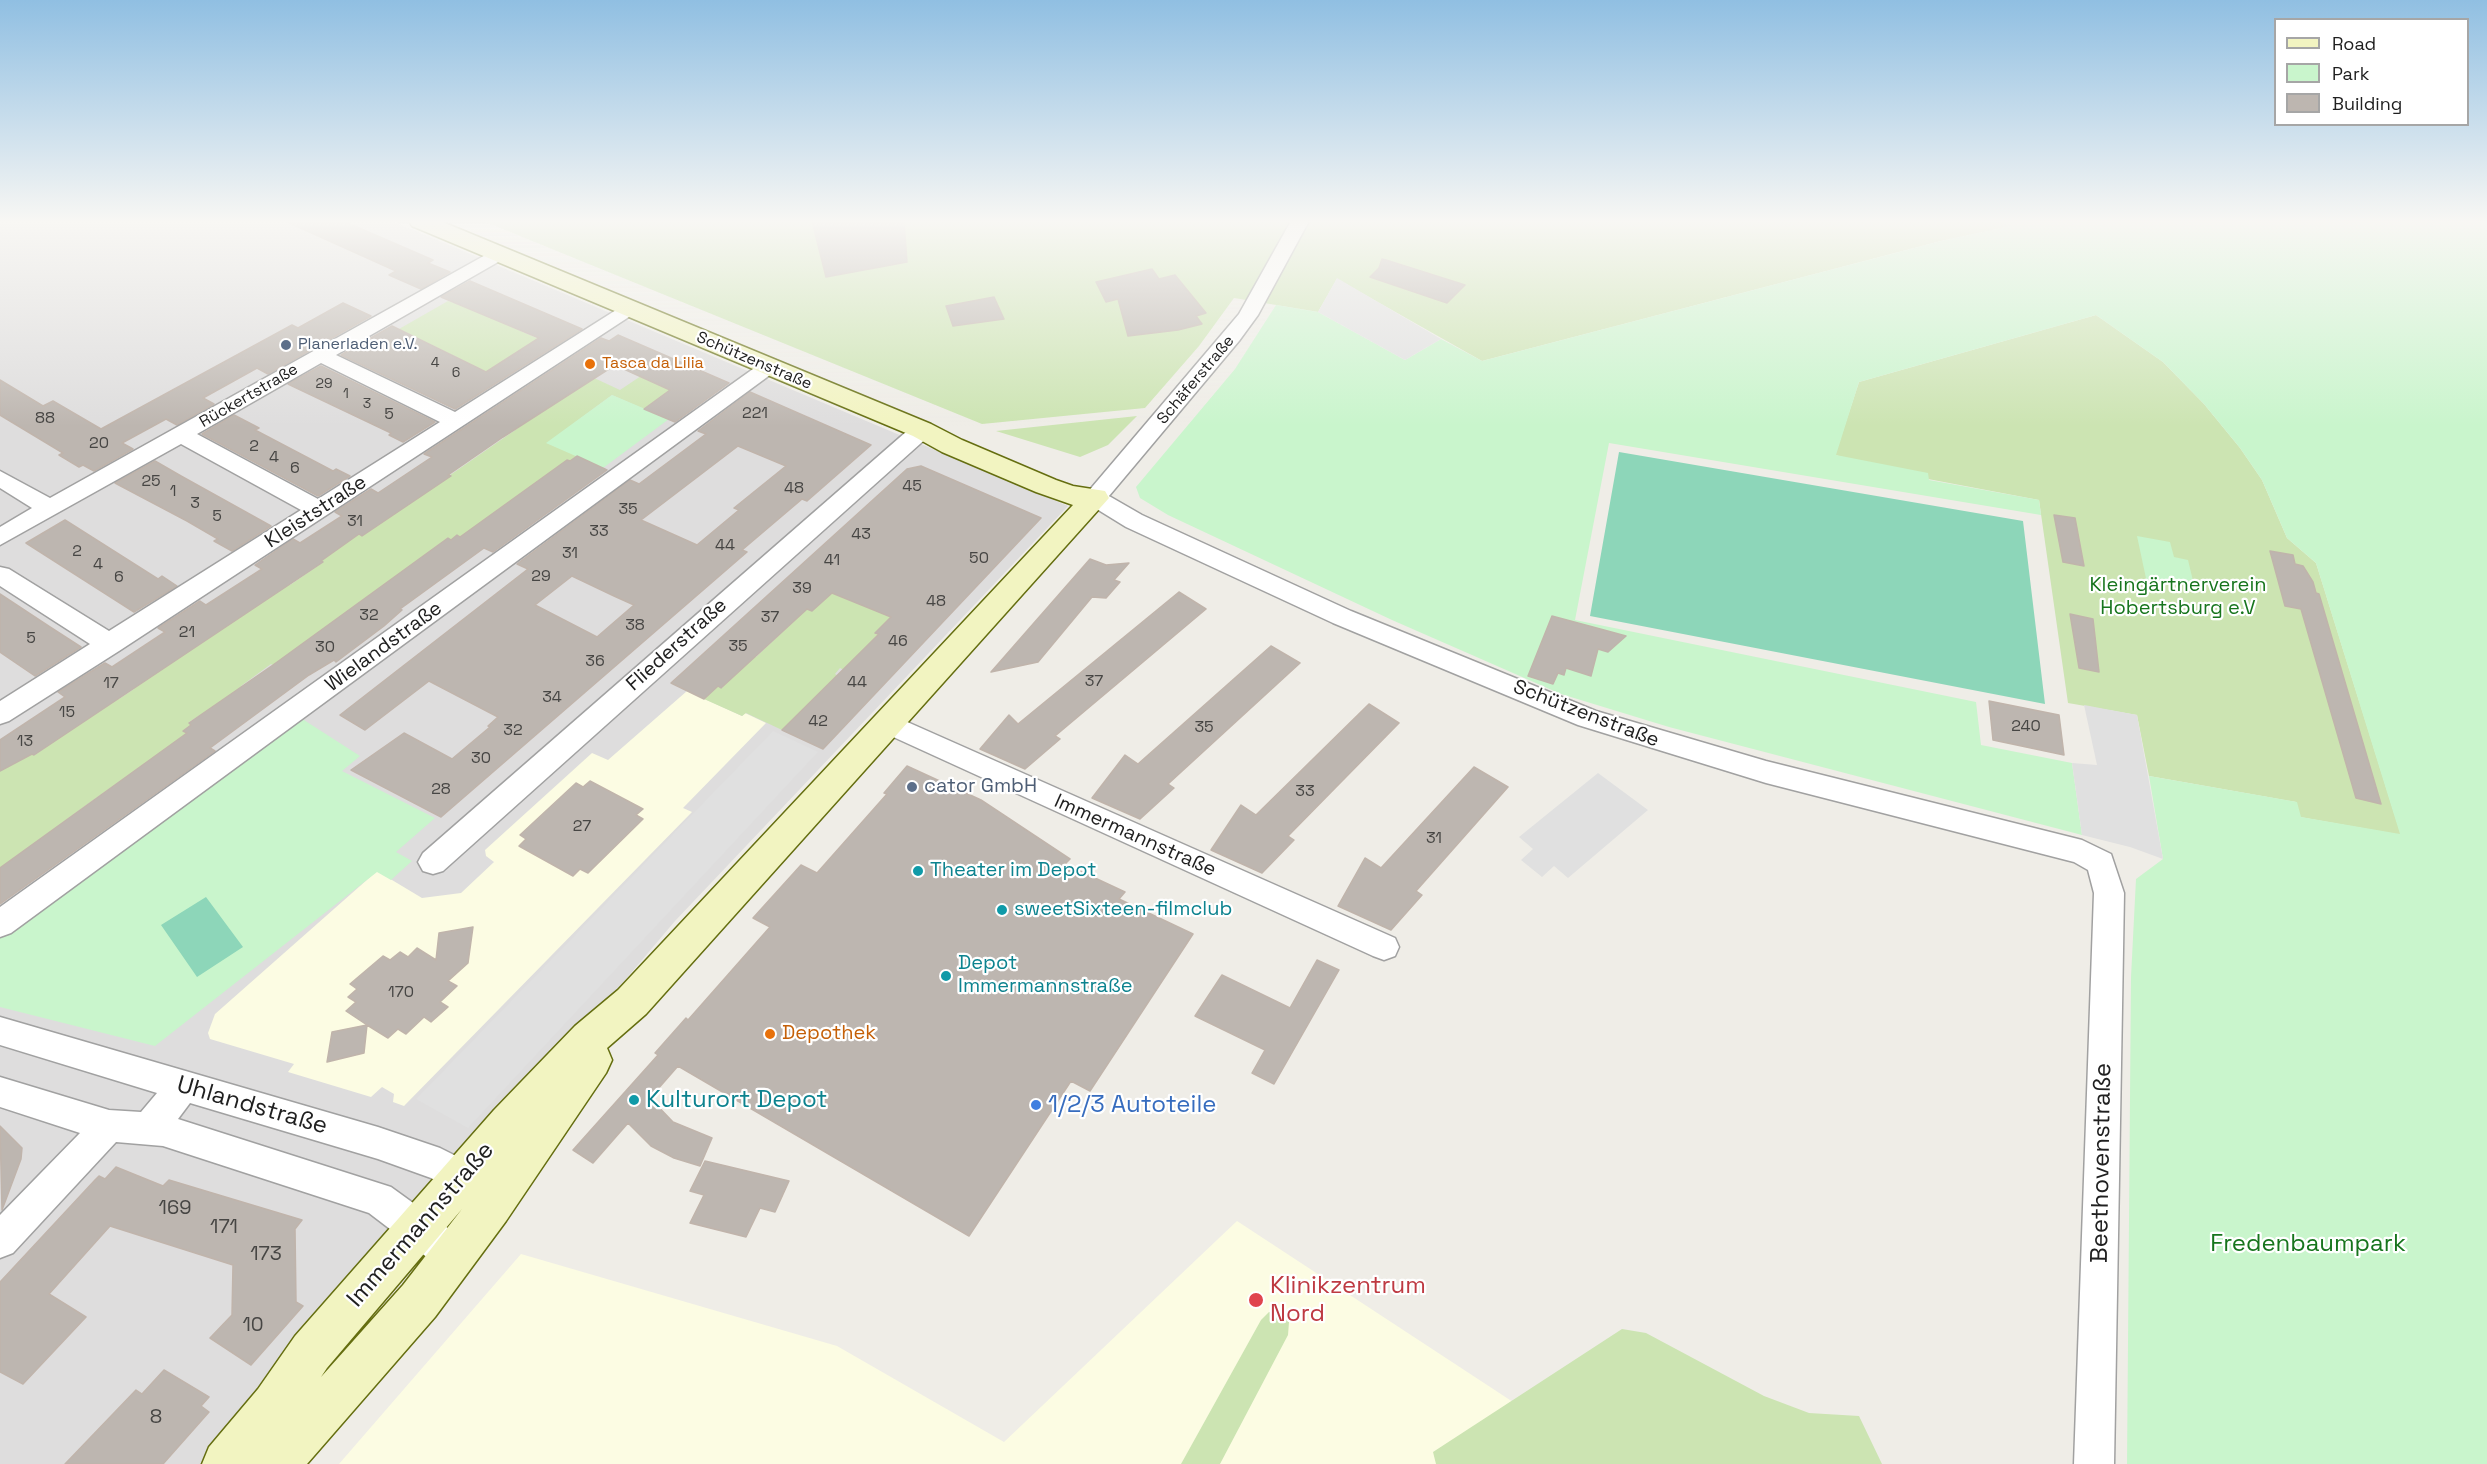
<!DOCTYPE html>
<html>
<head>
<meta charset="utf-8">
<style>
  body { margin:0 }
  #map { position:relative; width:2487px; height:1464px; overflow:hidden; background:#efede7; font-family:"Space Grotesk",sans-serif }
  canvas { display:block }
  .legend { position:absolute; left:2274px; top:18px; width:195px; height:108px; box-sizing:border-box; background:#fff; border:2px solid #a6a6a6; margin:0; padding:8px 10px; list-style:none; font-size:18px; color:#202020 }
  .legend li { display:flex; align-items:center; gap:12px; height:30px }
  .legend b { width:30px; border:2px solid #a6a6a6 }
</style>
</head>
<body>
<div id="map">
<canvas width="2487" height="1464"></canvas>
<ul class="legend">
<li><b style="height:8px;background:#f2f4c1"></b>Road</li>
<li><b style="height:16px;background:#c9f5cc"></b>Park</li>
<li><b style="height:16px;background:#bdb6b0"></b>Building</li>
</ul>
</div>
<script>
const context = document.querySelector('canvas').getContext('2d');
context.lineJoin = 'round';
function paint(path, color) { context.fillStyle = color; context.fill(path, 'evenodd'); }
const toPath = rows => new Path2D(rows.map(r => 'M' + r).join(''));
function trace(path, color, width, dash) { context.strokeStyle = color; context.lineWidth = width; context.lineCap = dash ? 'butt' : 'round'; context.setLineDash(dash || []); context.stroke(path); }
function drawText(font, color, halo, rows, align = 'center') {
  context.font = font + ' "Space Grotesk",sans-serif'; context.lineWidth = 4.5; context.setLineDash([]); context.textBaseline = 'middle'; context.strokeStyle = halo; context.fillStyle = color; for (const [text, x, y, turn = 0] of rows) {
    context.save(); context.translate(x, y); context.rotate((+turn || 0) * Math.PI / 180); context.textAlign = isNaN(turn) ? turn : align; if (halo) context.strokeText(text, 0, 0); context.fillText(text, 0, 0); context.restore();
  }
}
paint(toPath([
  [0,221,392,221,1068,506,675,921,454,1182,223,1464,0,1464]
]), '#dedddd');
paint(toPath([
  [687,691,742,716,745,713,766,723,683,808,692,812,404,1106,393,1102,394,1094,382,1087,371,1097,288,1072,294,1064,210,1039,208,1033,215,1014,377,871,422,898,461,893,494,862,486,856,485,850,592,753,608,760],
  [1237,1221,1542,1421,1838,1464,339,1464,521,1254,837,1346,1004,1442]
]), '#fcfce3');
paint(toPath([
  [483,221,1992,221,2012,226,1941,241,1482,361,1337,279,1318,312,1234,298,1199,346,1145,408,982,424],
  [448,301,467,307,541,340,489,373,399,329],
  [2096,315,2163,362,2204,404,2240,448,2262,480,2287,538,2316,563,2401,835,2300,817,2296,802,2149,776,2137,715,2068,703,2039,500,1928,479,1835,455,1859,382],
  [644,374,679,391,663,403,656,400,644,409,612,395,547,443,577,456,570,461,567,460,463,538,457,535,451,540,448,538,274,666,271,664,241,686,243,688,189,722,191,725,184,731,190,735,178,740,89,803,32,845,23,856,20,853,0,868,0,771,32,754,35,755,68,730,70,731,117,697,119,699,134,689,132,687,166,667,164,665,193,646,196,647,286,583,290,585,322,563,320,561,359,534,362,536,592,377,620,390],
  [1137,416,1108,445,1080,457,996,431],
  [935,577,885,629,881,627,876,632,879,634,844,670,840,668,835,674,838,676,782,730,746,713,742,716,704,699,718,686,722,688,751,655,756,657,832,585],
  [1269,1312,1281,1313,1289,1322,1288,1335,1220,1464,1181,1464,1261,1320],
  [1622,1329,1646,1333,1764,1396,1809,1413,1859,1416,1882,1464,1436,1464,1433,1452]
]), '#cce4b2');
paint(toPath([
  [1992,221,2487,221,2487,1464,2127,1464,2131,977,2136,879,2163,859,2149,776,2297,802,2301,817,2400,834,2316,563,2287,538,2262,480,2240,448,2204,404,2163,362,2096,315,1859,382,1836,455,1928,473,1929,480,2039,500,2041,515,1609,443,1575,620,1976,702,1981,745,2072,763,2082,835,1669,727,1561,694,1392,620,1168,515,1140,498,1136,487,1235,369,1276,305,1318,312,1405,360,1441,339,1482,361,1941,241,2010,226],
  [612,395,669,419,603,468,546,443],
  [2137,536,2170,542,2174,557,2188,560,2194,585,2165,580,2166,586,2147,583],
  [293,713,360,756,342,771,435,818,396,852,412,861,391,880,377,872,155,1046,0,1007,0,927]
]), '#c9f5cc');
paint(toPath([
  [1619,452,2023,521,2045,704,1590,616],
  [206,897,243,947,197,977,161,925]
]), '#8dd6b9');
paint(toPath([
  [1337,278,1441,339,1405,360,1318,312],
  [2084,705,2137,715,2163,859,2130,847,2082,835,2072,763,2097,765],
  [773,731,818,752,468,1128,416,1099],
  [1598,773,1648,810,1568,878,1554,866,1542,877,1521,860,1533,849,1519,837]
]), '#e0e0e0');
const building = toPath([
  [285,221,343,221,433,260,428,263,450,272,421,289,389,275,396,271,285,221],
  [812,221,904,221,907,262,826,277,812,221],
  [1382,259,1386,260,1465,285,1447,303,1370,277,1379,268,1382,259],
  [1152,269,1159,279,1175,275,1206,313,1196,316,1202,324,1178,330,1128,336,1118,299,1106,302,1096,282,1152,269],
  [470,281,582,329,455,409,341,355,392,326,486,372,539,338,441,297,470,281],
  [994,297,1004,319,953,326,946,306,994,297],
  [343,303,371,316,268,374,257,368,203,398,214,404,177,425,166,419,122,443,133,449,94,471,83,465,79,467,59,455,63,453,0,415,0,380,43,406,53,401,101,429,292,325,298,328,343,303],
  [618,335,729,383,675,422,644,409,670,390,615,365,503,437,448,475,451,476,362,536,359,534,321,561,323,562,34,755,32,754,0,771,0,740,65,697,58,692,105,663,112,667,165,632,158,628,200,601,206,605,262,569,255,565,293,539,300,543,342,516,335,512,371,489,378,493,432,457,424,454,601,338,609,341,618,335],
  [321,366,435,422,403,442,389,435,391,433,288,384,321,366],
  [750,392,871,445,807,501,802,499,742,550,747,552,441,817,351,770,404,733,452,759,490,727,488,726,498,717,429,681,365,730,340,715,528,569,517,564,630,480,639,484,706,434,698,431,750,392],
  [738,446,786,466,734,508,739,510,697,545,641,520,738,446],
  [572,576,614,596,634,605,597,637,535,605,572,576],
  [234,415,259,428,255,430,333,471,336,469,350,476,318,496,202,434,234,415],
  [577,456,607,470,493,552,484,548,400,609,402,610,384,626,336,662,334,660,309,675,210,748,215,751,0,904,0,868,187,733,183,731,191,725,189,723,273,665,448,538,451,540,457,535,460,537,567,460,570,461,577,456],
  [155,461,181,476,271,526,232,551,214,541,218,539,187,521,115,483,155,461],
  [921,466,1041,518,823,749,782,730,879,634,875,633,891,617,832,593,812,611,807,609,721,688,718,686,704,699,671,683,907,469,921,466],
  [2054,515,2075,518,2084,566,2063,562,2054,515],
  [65,520,158,579,162,576,177,586,134,612,26,543,65,520],
  [2270,551,2293,555,2295,564,2303,566,2313,582,2316,593,2319,594,2381,804,2356,798,2301,609,2285,606,2270,551],
  [1090,559,1106,565,1129,563,1114,580,1120,582,1106,598,1092,597,1038,662,991,672,1090,559],
  [1179,592,1206,609,1055,736,1060,739,1025,769,980,749,1009,715,1018,724,1179,592],
  [0,594,50,627,81,647,35,676,0,652,0,594],
  [2070,614,2093,619,2099,672,2079,668,2070,614],
  [1552,616,1604,630,1626,636,1608,652,1598,649,1591,676,1566,668,1564,675,1558,673,1553,684,1528,676,1552,616],
  [1271,646,1300,663,1168,784,1174,788,1140,819,1092,798,1125,755,1138,764,1271,646],
  [1989,701,2059,715,2064,755,1993,740,1989,701],
  [1369,704,1399,723,1288,836,1294,840,1262,873,1211,850,1241,805,1256,815,1369,704],
  [907,766,981,800,1070,859,1065,864,1125,892,1119,899,1193,934,1090,1091,1071,1081,969,1236,678,1066,650,1098,673,1122,712,1138,700,1166,674,1158,651,1146,628,1123,593,1163,573,1150,658,1055,655,1053,686,1018,688,1020,770,927,753,918,801,865,817,873,887,794,884,793,907,766],
  [1474,767,1508,787,1416,891,1422,895,1391,930,1338,906,1365,858,1381,868,1474,767],
  [590,781,643,809,636,815,643,819,588,873,580,869,573,876,519,846,526,839,520,835,576,783,583,787,590,781],
  [473,927,468,963,448,981,457,986,440,1002,448,1007,431,1022,424,1017,406,1034,398,1029,388,1038,367,1025,364,1053,327,1062,332,1032,367,1025,346,1011,356,1002,348,997,357,989,350,984,383,956,390,960,400,952,408,957,417,948,436,960,439,933,473,927],
  [1317,960,1339,970,1274,1084,1252,1073,1265,1050,1195,1016,1222,975,1290,1008,1317,960],
  [0,1126,22,1148,21,1159,2,1210,0,1126],
  [705,1161,789,1181,775,1212,760,1208,746,1237,690,1223,704,1195,690,1191,705,1161],
  [116,1167,163,1186,169,1180,302,1220,295,1229,296,1302,303,1306,251,1365,210,1338,232,1315,233,1265,110,1226,49,1294,86,1317,23,1384,0,1372,0,1282,95,1180,99,1176,105,1179,116,1167],
  [164,1370,209,1397,201,1406,209,1412,163,1464,65,1464,136,1390,142,1394,164,1370]
]);
paint(building, '#bdb6b0');
trace(building, '#c0b4ab', 1.5);
const street = toPath([
  [1291,221,1309,221,1258,315,1239,341,1109,496,1142,515,1351,611,1596,711,1766,761,2082,840,2111,854,2124,893,2114,1464,2074,1464,2094,893,2088,870,2074,862,1766,783,1578,725,1333,623,1126,527,1087,503,1083,498,1087,493,1239,314,1291,221],
  [498,248,505,250,508,254,505,258,336,355,455,412,624,305,631,303,638,305,641,309,119,651,9,721,0,724,0,701,90,644,0,586,0,567,9,569,109,631,301,510,181,444,0,545,0,527,32,508,0,488,0,471,50,498,498,248],
  [321,363,440,422,318,499,197,434,321,363],
  [767,362,774,364,777,368,774,372,11,933,0,937,0,907,760,364,767,362],
  [922,423,930,425,933,430,930,435,443,871,433,874,423,871,418,862,423,853,914,425,922,423],
  [887,713,1395,938,1399,947,1395,956,1384,960,1373,956,878,730,874,723,878,716,887,713],
  [0,1017,378,1127,440,1148,474,1165,485,1177,490,1189,485,1201,473,1206,461,1201,450,1189,431,1178,378,1159,190,1103,178,1119,391,1187,467,1242,472,1255,467,1268,454,1273,441,1268,369,1213,163,1146,116,1142,13,1253,0,1258,0,1215,80,1133,0,1107,0,1077,109,1110,141,1112,157,1093,0,1045,0,1017]
]);
const secondary = toPath([
  [409,221,440,221,931,424,962,440,1056,480,1073,486,1105,491,1109,498,646,1014,607,1048,612,1060,606,1073,506,1221,435,1317,307,1464,202,1464,209,1447,258,1389,295,1336,494,1110,575,1026,618,990,1073,505,1036,492,942,452,913,436,412,226,409,221],
  [462,1209,403,1285,321,1377,327,1368,462,1209]
]);
trace(street, '#a1a1a1', 3);
trace(secondary, '#656e10', 3);
paint(street, '#fff');
paint(secondary, '#f2f4c1');
const sky = context.createLinearGradient(0, 0, 0, 426);
sky.addColorStop(0, '#90bfe2');
sky.addColorStop(0.52, '#f8f7f4');
sky.addColorStop(1, '#f8f7f400');
context.fillStyle = sky;
context.fillRect(0, 0, 2487, 426);
for (const [x, y, r, color] of [
  [286,345,6,"#5c6f8a"],
  [590,364,6,"#e8710a"],
  [912,787,6,"#5c6f8a"],
  [918,871,6,"#0f9aa8"],
  [1002,910,6,"#0f9aa8"],
  [946,976,6,"#0f9aa8"],
  [770,1034,6,"#e8710a"],
  [634,1100,6,"#0f9aa8"],
  [1036,1105,6,"#3f7fe0"],
  [1256,1300,8,"#e0444e"]
]) { const dot = new Path2D(); dot.arc(x, y, r, 0, 2 * Math.PI); context.fillStyle = color; context.fill(dot); trace(dot, '#fff', 2); }
drawText('14px', '#474644', null, [
  ["4",435,363],
  ["6",456,373],
  ["29",324,384],
  ["1",346,394],
  ["3",367,404]
]);
drawText('16px', '#4e5e75', '#fff', [
  ["Planerladen e.V.",298,345]
], 'left');
drawText('16px', '#202020', '#fff', [
  ["Schützenstraße",754,361,23],
  ["Schäferstraße",1196,380,-50],
  ["Rückertstraße",249,396,-30]
]);
drawText('16px', '#c56008', '#fff', [
  ["Tasca da Lilia",602,364]
], 'left');
drawText('16px', '#474644', null, [
  ["221",755,414],
  ["5",389,415],
  ["88",45,419],
  ["20",99,444],
  ["2",254,447],
  ["4",274,458],
  ["6",295,469],
  ["25",151,482],
  ["45",912,487],
  ["48",794,489],
  ["1",173,492],
  ["3",195,504],
  ["35",628,510],
  ["5",217,517],
  ["31",355,522],
  ["33",599,532],
  ["43",861,535],
  ["44",725,546],
  ["2",77,552],
  ["31",570,554],
  ["50",979,559],
  ["41",832,561],
  ["4",98,565],
  ["29",541,577],
  ["6",119,578],
  ["39",802,589],
  ["48",936,602],
  ["32",369,616],
  ["37",770,618],
  ["38",635,626],
  ["21",187,633],
  ["5",31,639],
  ["46",898,642],
  ["35",738,647],
  ["30",325,648],
  ["36",595,662],
  ["37",1094,682],
  ["44",857,683],
  ["17",111,684],
  ["34",552,698],
  ["15",67,713],
  ["42",818,722],
  ["240",2026,727],
  ["35",1204,728],
  ["32",513,731],
  ["13",25,742],
  ["30",481,759],
  ["28",441,790],
  ["33",1305,792],
  ["27",582,827],
  ["31",1434,839],
  ["170",401,993]
]);
drawText('20px', '#202020', '#fff', [
  ["Kleiststraße",316,512,-33],
  ["Fliederstraße",677,645,-42],
  ["Wielandstraße",384,647,-36],
  ["Schützenstraße",1586,714,21],
  ["Immermannstraße",1135,836,24]
]);
drawText('20px', '#17751d', '#fff', [
  ["Kleingärtnerverein",2178,586],
  ["Hobertsburg e.V",2178,609]
]);
drawText('20px', '#4e5e75', '#fff', [
  ["cator GmbH",924,787]
], 'left');
drawText('20px', '#0d838f', '#fff', [
  ["Theater im Depot",930,871],
  ["sweetSixteen-filmclub",1014,910],
  ["Depot",958,964],
  ["Immermannstraße",958,987]
], 'left');
drawText('20px', '#c56008', '#fff', [
  ["Depothek",782,1034]
], 'left');
drawText('20px', '#474644', null, [
  ["169",175,1209],
  ["171",224,1228],
  ["173",266,1255],
  ["10",253,1326],
  ["8",156,1418]
]);
drawText('24px', '#0d838f', '#fff', [
  ["Kulturort Depot",646,1100]
], 'left');
drawText('24px', '#366cbe', '#fff', [
  ["1/2/3 Autoteile",1048,1105]
], 'left');
drawText('24px', '#202020', '#fff', [
  ["Uhlandstraße",252,1106,16],
  ["Beethovenstraße",2102,1163,-89],
  ["Immermannstraße",421,1225,-49]
]);
drawText('24px', '#17751d', '#fff', [
  ["Fredenbaumpark",2308,1244]
]);
drawText('24px', '#be3a42', '#fff', [
  ["Klinikzentrum",1270,1286],
  ["Nord",1270,1314]
], 'left');
</script>
</body>
</html>
